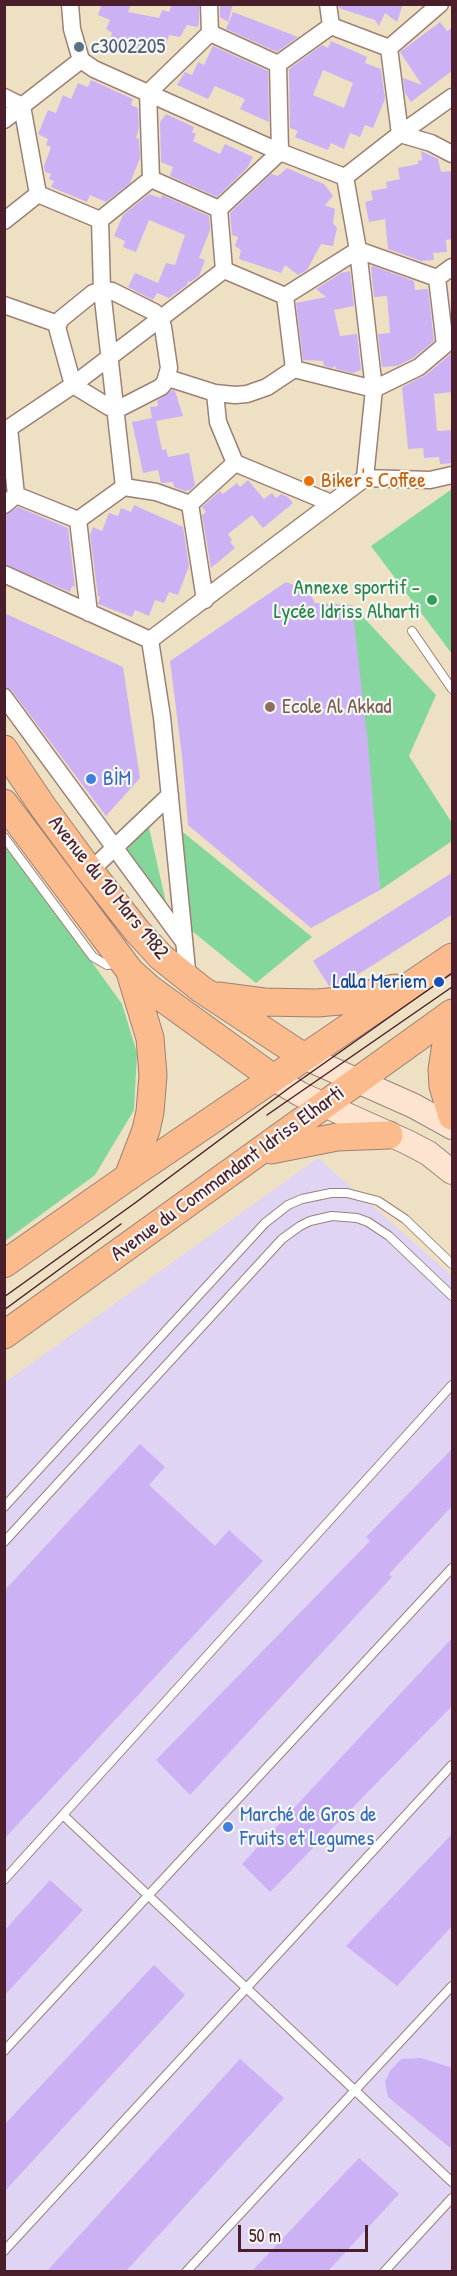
<!DOCTYPE html>
<html>
<head>
<meta charset="utf-8">
<style>
  body { margin:0 }
  #map { position:relative; width:457px; height:2276px; overflow:hidden; background:#eee0c2; font-family:"Patrick Hand",sans-serif }
  canvas { display:block }
  .frame { position:absolute; inset:0; border:6px solid #4a1f2b; pointer-events:none }
  .scale { position:absolute; left:238px; top:2225px; width:130px; height:27px; box-sizing:border-box; border:3px solid #4a1f2b; border-top:0; padding-left:8px; font-size:18px; line-height:21px; white-space:nowrap; color:#4a1f2b; -webkit-text-stroke:4px #f6f6f2; paint-order:stroke }
</style>
</head>
<body>
<div id="map">
<canvas width="457" height="2276"></canvas>
<div class="frame"></div>
<div class="scale">50 m</div>
</div>
<script>
const context = document.querySelector('canvas').getContext('2d');
context.lineJoin = 'round';
function paint(path, color) { context.fillStyle = color; context.fill(path, 'evenodd'); }
const toPath = rows => new Path2D(rows.map(r => 'M' + r).join(''));
function trace(path, color, width, dash) { context.strokeStyle = color; context.lineWidth = width; context.lineCap = dash ? 'butt' : 'round'; context.setLineDash(dash || []); context.stroke(path); }
function drawText(font, color, halo, rows, align = 'center') {
  context.font = font + ' "Patrick Hand",sans-serif'; context.lineWidth = 4.5; context.setLineDash([]); context.textBaseline = 'middle'; context.strokeStyle = halo; context.fillStyle = color; for (const [text, x, y, turn = 0] of rows) {
    context.save(); context.translate(x, y); context.rotate((+turn || 0) * Math.PI / 180); context.textAlign = isNaN(turn) ? turn : align; if (halo) context.strokeText(text, 0, 0); context.fillText(text, 0, 0); context.restore();
  }
}
paint(toPath([
  [318,1158,452,1276,452,2271,5,2271,4,1383]
]), '#e0d4f4');
paint(toPath([
  [452,489,452,654,371,546],
  [352,605,436,695,409,756,452,823,452,841,380,890],
  [148,823,169,916,124,853],
  [179,829,312,937,256,983,192,931],
  [4,840,122,1004,137,1053,134,1110,95,1175,5,1241]
]), '#83d79a');
paint(toPath([
  [102,4,131,4,128,12,159,18,162,10,169,12,172,4,199,4,199,21,198,27,187,25,180,37,169,35,163,53,152,44,147,53,110,42,112,33,106,29,110,20,98,15],
  [220,4,233,4,228,22,220,17],
  [339,4,403,4,397,22,385,13,379,26,375,20,339,8],
  [233,12,298,37,277,52,226,29],
  [440,22,447,31,453,27,453,70,411,102,405,93,403,78,422,85,400,52],
  [331,41,367,57,365,63,381,69,385,99,373,128,365,125,360,137,350,133,344,149,331,143,328,150,295,137,298,131,290,128,289,69,322,45,328,48],
  [323,70,353,83,344,108,313,95],
  [213,46,268,71,269,122,240,109,245,99,215,86,208,99,177,85,185,72,192,75,198,62,204,65],
  [91,80,133,99,131,105,138,108,139,128,136,138,139,139,140,158,130,183,106,202,90,195,87,202,51,187,54,181,49,179,51,174,45,172,44,166,51,147,46,145,48,139,38,134,48,110,56,113,63,95,71,99,78,83,88,87],
  [166,114,194,127,192,132,196,134,193,141,220,154,225,144,253,157,248,167,217,197,170,176,173,167,161,162,160,122],
  [421,151,438,159,441,172,453,171,453,239,446,240,447,252,433,253,434,260,421,261,388,249,385,219,369,222,365,202,373,200,371,191,387,188,386,182,400,179,398,168,418,164,418,161,422,160],
  [287,168,324,184,333,196,325,205,335,209,333,223,337,228,333,246,321,244,307,270,298,275,285,265,281,273,239,259,241,250,235,246,238,237,232,235,230,213,271,174,278,176],
  [149,194,161,198,162,195,209,216,210,230,199,258,205,260,199,276,190,282,188,281,187,285,169,298,157,293,153,300,128,287,135,273,158,283,166,263,175,265,185,235,149,220,136,252,123,247,125,241,114,236,123,215],
  [373,266,414,281,415,290,428,289,434,341,413,358,397,366,382,367,378,334,390,333,387,296,374,297,371,267],
  [350,271,354,306,334,310,340,336,357,334,361,370,353,373,336,369,335,366,332,368,324,366,323,361,303,360,296,303,326,297,316,289,341,273],
  [453,352,453,392,434,394,437,431,453,430,453,463,440,464,439,457,424,458,423,448,408,449,402,387,426,375],
  [172,390,175,391,183,416,156,421,162,450,166,449,168,457,189,453,195,485,190,490,185,491,174,487,173,482,161,483,158,470,143,473,132,422,152,418,150,407,158,406,157,401],
  [248,480,264,499,272,493,276,498,281,494,288,497,293,503,263,528,252,515,228,534,232,540,230,542,235,548,211,568,202,515,206,512,202,507,220,491,223,494,237,483,240,487],
  [134,505,183,527,189,566,178,595,169,592,164,603,155,600,149,616,135,610,132,617,98,604,100,597,98,596,90,535,93,527,102,531,109,513,118,516,121,508,131,512],
  [18,507,68,528,75,587,72,586,70,592,4,564,4,515],
  [286,582,308,590,315,603,352,605,369,754,380,890,311,928,188,825,182,756,170,661],
  [4,613,123,667,140,778,106,816,12,691,4,687],
  [453,872,453,914,343,984,329,986,313,961],
  [140,1444,165,1467,149,1485,215,1546,229,1530,263,1561,4,1839,4,1591],
  [453,1448,453,1505,389,1574,392,1577,190,1795,156,1760,370,1541,366,1537],
  [453,1637,453,1705,270,1892,242,1864],
  [453,1833,453,1925,397,1986,346,1946],
  [50,1880,83,1910,4,1996,4,1931],
  [154,1965,185,1995,4,2192,4,2125],
  [421,2058,453,2068,453,2150,388,2097,385,2082,390,2071,401,2059],
  [240,2059,284,2098,126,2271,47,2271],
  [359,2158,399,2194,328,2271,252,2271]
]), '#cdb1f5');
const lane = toPath([
  [412,631,452,689],
  [4,837,93,957,107,965,118,963],
  [4,1507,265,1223,288,1205,302,1199,331,1193,347,1193,378,1201,405,1219,452,1264],
  [4,1542,282,1239,300,1226,310,1221,332,1216,357,1218,368,1222,389,1236,452,1296],
  [63,1815,452,2182],
  [4,1880,452,1385],
  [4,2051,452,1568],
  [4,2251,452,1765],
  [186,2272,452,1986],
  [384,2272,452,2198]
]);
const street = toPath([
  [70,4,72,29,81,60,94,69,280,152,345,177],
  [328,4,331,26],
  [210,33,278,64],
  [389,48,440,4],
  [4,97,22,106,38,194],
  [4,120,81,60],
  [345,177,358,250,374,389,365,478],
  [345,177,400,134,452,97],
  [219,209,280,152,278,64,331,26,389,48,400,134,431,143,452,154],
  [4,221,38,194,100,220],
  [224,270,285,296,358,250,437,278],
  [437,278,445,345],
  [437,278,452,267],
  [102,290,112,291,154,312,160,317,163,327,169,368,165,382,161,387,120,408,109,407,73,385,57,327,61,319,93,293,102,290],
  [285,296,294,369],
  [4,305,58,324],
  [168,378,215,393,235,395,247,394,267,387,294,369,374,389,419,367,445,345],
  [215,393,218,422,235,463,331,503],
  [9,428,73,385,224,270,219,209,151,179],
  [9,428,16,495],
  [124,487,102,290,100,220,151,179,148,93,210,33,209,4],
  [16,495,78,520],
  [190,504,235,463],
  [4,505,16,495],
  [4,574,150,640],
  [89,613,78,520,124,487,156,492,190,504,205,600],
  [150,640,365,478,430,480,452,475],
  [150,640,162,717,188,980],
  [4,697,184,942],
  [90,871,170,795]
]);
const secondary = toPath([
  [304,1057,414,1106,452,1127],
  [273,1078,300,1094,407,1142,428,1153,452,1172]
]);
const primary = toPath([
  [4,749,43,807,90,871,137,931,161,957,201,989,304,1057],
  [4,803,130,971,150,989,273,1078],
  [218,996,264,1002,317,1003,340,1001,394,988],
  [452,1022,447,1037,442,1070,443,1086,452,1116],
  [271,1150,337,1137,389,1135],
  [128,1177,146,1130,150,1112,153,1075,150,1038,130,972],
  [4,1264,128,1177,452,957],
  [4,1335,452,1013]
]);
trace(lane, '#9c8076', 10);
trace(street, '#9c8076', 19);
trace(secondary, '#9c8076', 26);
trace(primary, '#9c8076', 29);
trace(lane, '#fff', 8);
trace(street, '#fff', 16);
trace(secondary, '#fde4d1', 24);
trace(primary, '#fbbb8d', 27);
trace(toPath([
  [267,1115,452,987],
  [4,1297,135,1203,289,1088,452,973],
  [4,1310,121,1224]
]), '#4a1f2b', 1.5);
for (const [x, y, r, color] of [
  [79,47,6,"#5c6f8a"],
  [309,481,6,"#e8710a"],
  [432,600,6,"#2e9e5b"],
  [270,707,6,"#8d6e63"],
  [91,779,6,"#3f7fe0"],
  [439,982,6,"#1a4fb4"],
  [228,1827,6,"#3f7fe0"]
]) { const dot = new Path2D(); dot.arc(x, y, r, 0, 2 * Math.PI); context.fillStyle = color; context.fill(dot); trace(dot, '#f6f6f2', 2); }
drawText('21px', '#4e5e75', '#f6f6f2', [
  ["c3002205",91,47]
], 'left');
drawText('21px', '#c56008', '#f6f6f2', [
  ["Biker's Coffee",321,481]
], 'left');
drawText('21px', '#27864d', '#f6f6f2', [
  ["Annexe sportif -",420,588],
  ["Lycée Idriss Alharti",420,612]
], 'right');
drawText('21px', '#785e54', '#f6f6f2', [
  ["Ecole Al Akkad",282,707]
], 'left');
drawText('21px', '#366cbe', '#f6f6f2', [
  ["BİM",103,779],
  ["Marché de Gros de",240,1815],
  ["Fruits et Legumes",240,1839]
], 'left');
drawText('21px', '#4a1f2b', '#f6f6f2', [
  ["Avenue du 10 Mars 1982",108,888,51],
  ["Avenue du Commandant Idriss Elharti",228,1174,-36]
]);
drawText('21px', '#164399', '#f6f6f2', [
  ["Lalla Meriem",427,982]
], 'right');
</script>
</body>
</html>
